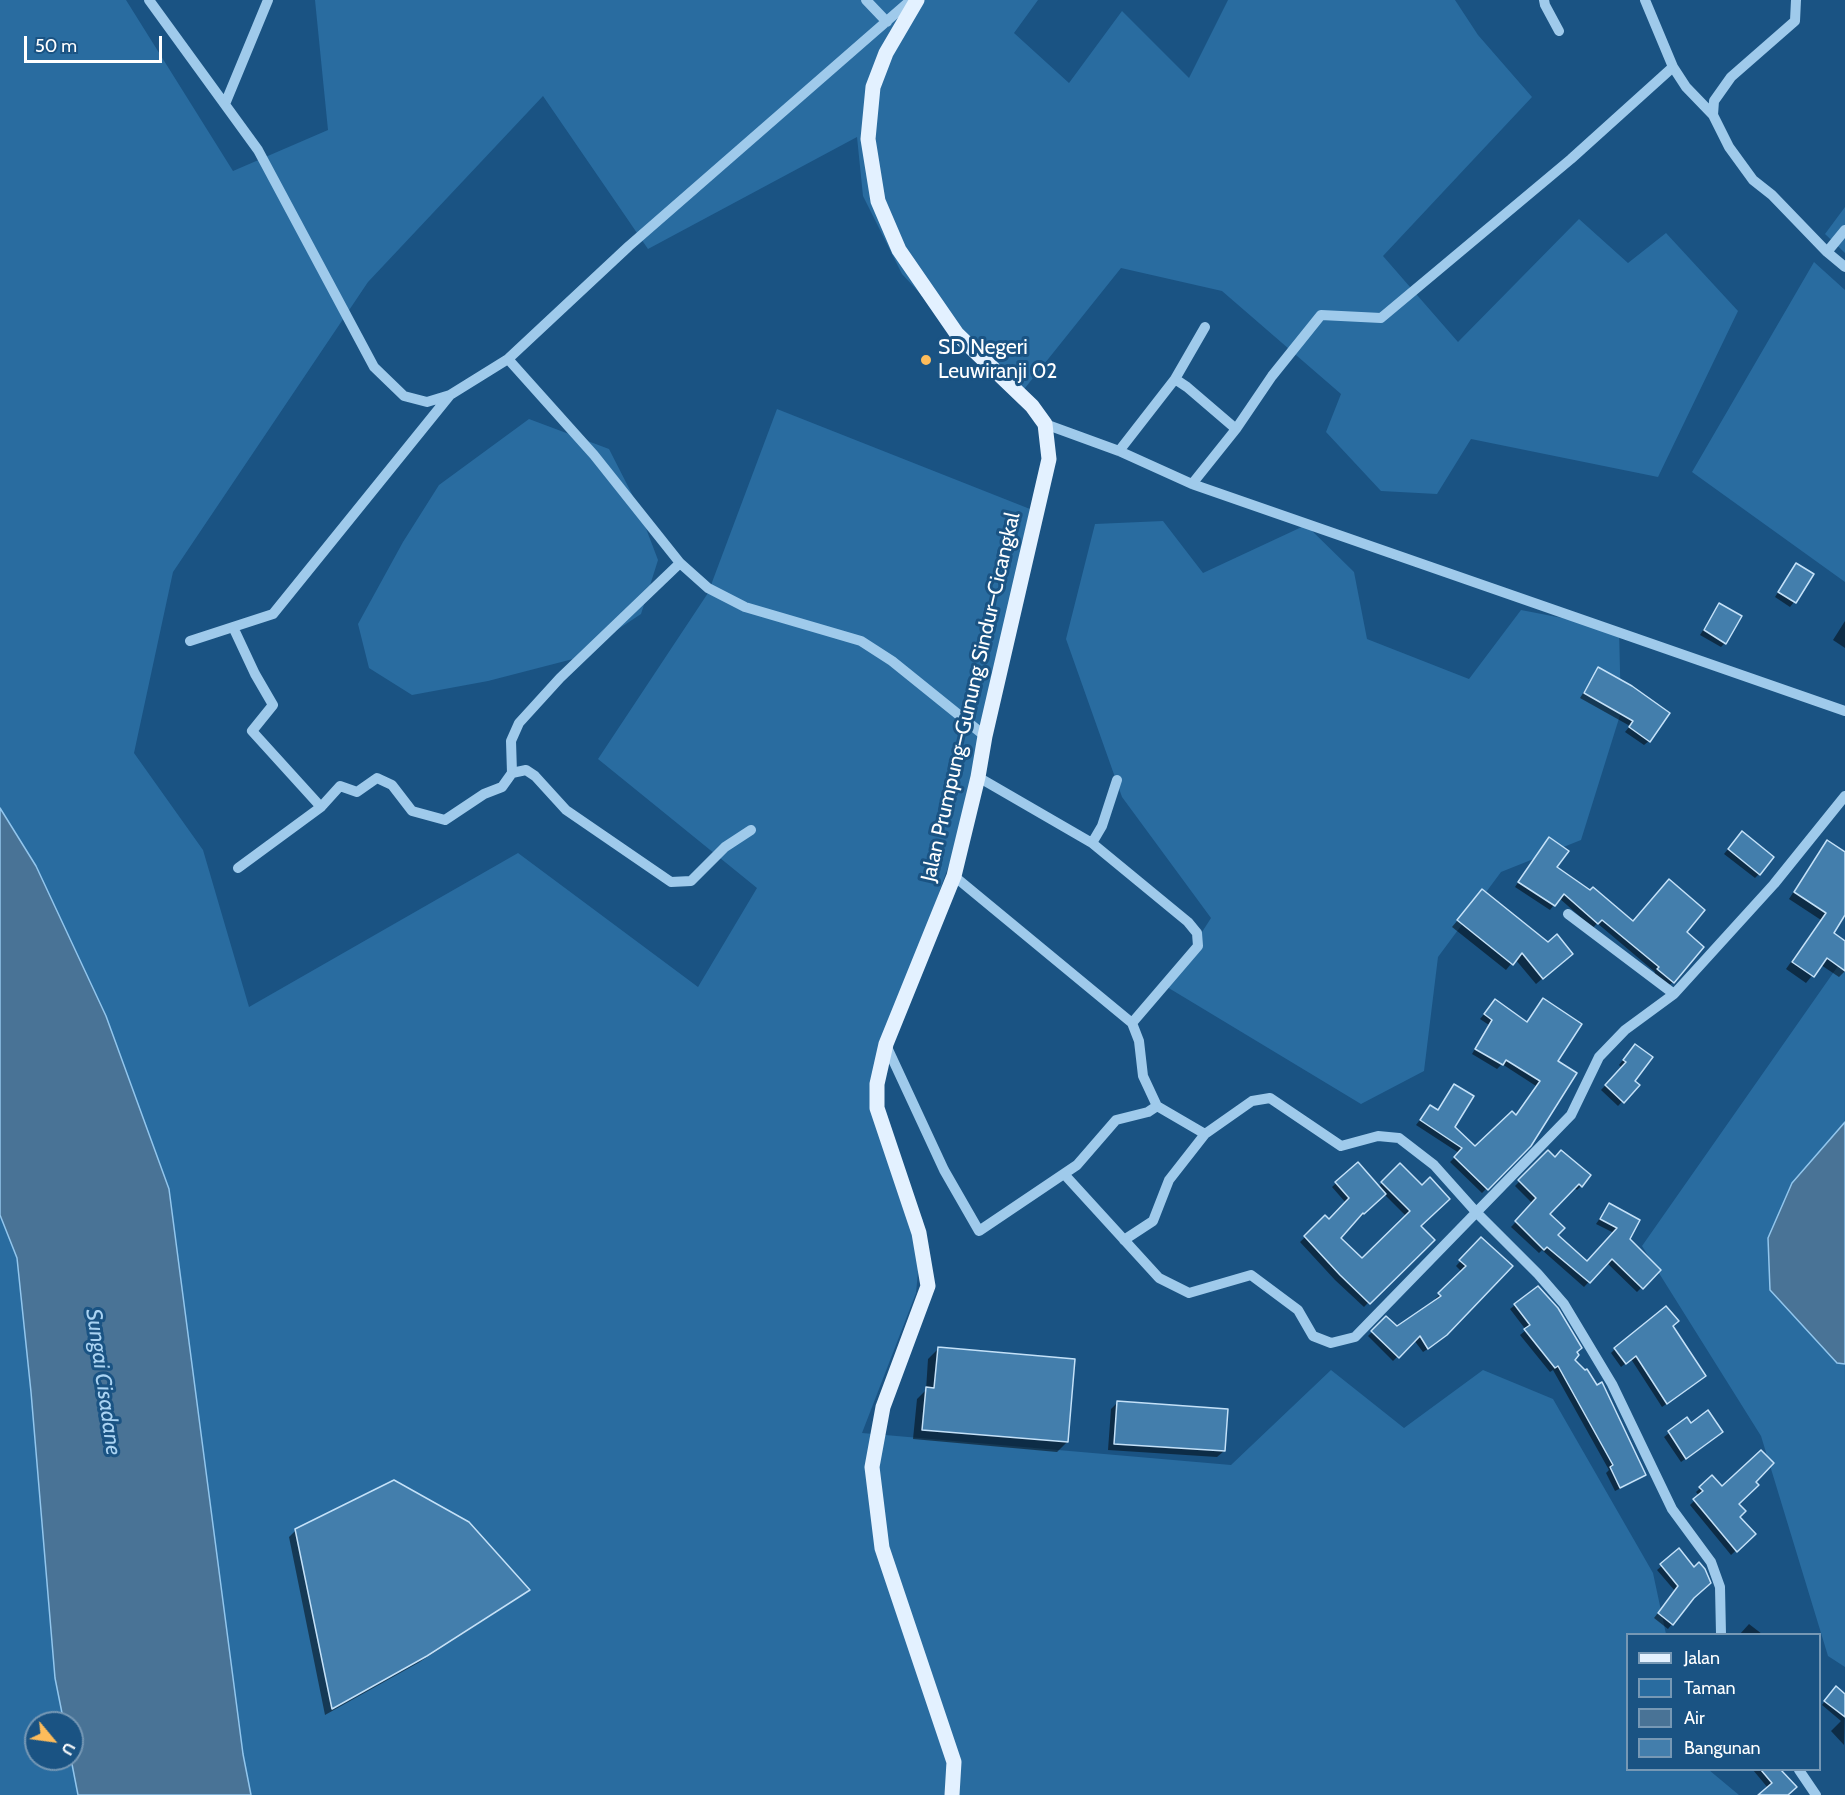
<!DOCTYPE html>
<html>
<head>
<meta charset="utf-8">
<style>
  body { margin:0 }
  #map { position:relative; width:1845px; height:1795px; overflow:hidden; background:#1a5383; font-family:Cabin,sans-serif }
  canvas { display:block }
  .legend { position:absolute; left:1626px; top:1633px; width:195px; height:138px; box-sizing:border-box; background:#1a5383; border:2px solid #7698b5; margin:0; padding:8px 10px; list-style:none; font-size:18px; color:#fff }
  .legend li { display:flex; align-items:center; gap:12px; height:30px }
  .legend b { width:30px; border:2px solid #7698b5 }
  .north { position:absolute; left:24px; top:1711px; width:60px; height:60px; box-sizing:border-box; background:#1a5383; border:2px solid #7698b5; border-radius:50%; rotate:119deg; font-size:16px; font-weight:700; line-height:24px; text-align:center; color:#fff }
  .north::after { content:''; display:block; margin:auto; width:21px; height:27px; background:#fdbc5b; clip-path:polygon(50% 0,100% 100%,50% 72%,0 100%) }
  .scale { position:absolute; left:24px; top:36px; width:138px; height:27px; box-sizing:border-box; border:3px solid #fff; border-top:0; padding-left:8px; font-size:18px; line-height:21px; white-space:nowrap; color:#fff; -webkit-text-stroke:4px #1a5383; paint-order:stroke }
</style>
</head>
<body>
<div id="map">
<canvas width="1845" height="1795"></canvas>
<ul class="legend">
<li><b style="height:8px;background:#e3f1ff"></b>Jalan</li>
<li><b style="height:16px;background:#296ca0"></b>Taman</li>
<li><b style="height:16px;background:#497396"></b>Air</li>
<li><b style="height:16px;background:#437eac"></b>Bangunan</li>
</ul>
<div class="north">U</div>
<div class="scale">50 m</div>
</div>
<script>
const context = document.querySelector('canvas').getContext('2d');
context.lineJoin = 'round';
function paint(path, color) { context.fillStyle = color; context.fill(path, 'evenodd'); }
const toPath = rows => new Path2D(rows.map(r => 'M' + r).join(''));
function trace(path, color, width, dash) { context.strokeStyle = color; context.lineWidth = width; context.lineCap = dash ? 'butt' : 'round'; context.setLineDash(dash || []); context.stroke(path); }
function drawText(font, color, halo, rows, align = 'center') {
  context.font = font + ' Cabin,sans-serif'; context.lineWidth = 6; context.setLineDash([]); context.textBaseline = 'middle'; context.strokeStyle = halo; context.fillStyle = color; for (const [text, x, y, turn = 0] of rows) {
    context.save(); context.translate(x, y); context.rotate((+turn || 0) * Math.PI / 180); context.textAlign = isNaN(turn) ? turn : align; if (halo) context.strokeText(text, 0, 0); context.fillText(text, 0, 0); context.restore();
  }
}
paint(toPath([
  [0,0,126,0,233,171,328,130,315,0,1038,0,1014,33,1069,83,1122,11,1189,78,1228,0,1455,0,1478,35,1532,97,1383,256,1458,342,1579,219,1628,263,1666,233,1738,311,1658,477,1471,439,1437,494,1381,491,1326,432,1341,394,1222,291,1121,268,1017,398,902,274,863,196,857,137,648,249,543,96,368,282,173,572,134,753,203,850,249,1007,518,853,698,987,757,888,598,759,708,593,777,409,1030,509,957,842,874,1076,882,1143,923,1220,916,1293,862,1433,1231,1465,1331,1370,1404,1428,1483,1370,1553,1399,1653,1573,1666,1634,1628,1634,1628,1770,1709,1770,1739,1795,251,1795,243,1754,169,1189,106,1016,36,866,0,808],
  [1845,207,1845,253,1825,234],
  [1814,262,1845,290,1845,582,1692,472],
  [529,419,609,449,636,502,658,560,641,614,573,659,488,681,412,695,369,668,358,624,403,542,439,485],
  [1163,521,1203,573,1306,525,1354,572,1367,639,1469,679,1521,610,1619,629,1621,712,1581,840,1501,872,1438,957,1424,1071,1361,1104,1167,987,1211,918,1122,797,1066,639,1095,524],
  [1845,956,1845,1667,1828,1656,1761,1436,1642,1246],
  [0,1215,17,1258,31,1392,55,1678,64,1723,36,1723,36,1759,71,1759,78,1795,0,1795]
]), '#296ca0');
const water = toPath([
  [0,808,36,866,106,1016,169,1189,243,1754,251,1795,78,1795,71,1759,72,1723,64,1723,55,1678,31,1392,17,1258,0,1215,0,808],
  [1845,1122,1845,1364,1837,1363,1770,1290,1768,1238,1792,1183,1845,1122]
]);
paint(water, '#497396');
trace(water, '#92c6ed', 1.5);
paint(toPath([
  [1796,565,1794,602,1790,607,1775,597],
  [1720,604,1725,643,1721,647,1700,635],
  [1845,621,1845,648,1833,640],
  [1598,669,1649,741,1644,745,1625,732,1630,726,1580,698],
  [1737,838,1759,874,1755,878,1724,854],
  [1828,842,1845,854,1845,913,1832,933,1845,943,1845,971,1839,977,1821,965,1806,983,1786,969,1821,920,1789,899,1821,849],
  [1545,843,1555,868,1633,923,1685,933,1673,982,1668,986,1654,974,1655,972,1597,923,1593,928,1559,898,1550,910,1515,887],
  [1476,898,1564,960,1536,984,1515,959,1506,970,1452,927],
  [1543,1000,1556,1061,1530,1145,1482,1193,1450,1162,1459,1153,1416,1125,1430,1107,1437,1111,1454,1086,1453,1127,1475,1148,1516,1117,1536,1086,1502,1064,1497,1069,1472,1054,1489,1025,1480,1019,1495,1001,1526,1023],
  [1631,1050,1633,1081,1638,1085,1618,1106,1601,1090,1622,1068,1619,1065],
  [1548,1152,1581,1186,1577,1190,1574,1188,1548,1214,1556,1235,1587,1263,1614,1233,1596,1224,1609,1205,1628,1240,1659,1270,1637,1292,1607,1263,1584,1287,1542,1250,1539,1253,1511,1227,1533,1204,1515,1186],
  [1357,1164,1378,1187,1400,1165,1422,1187,1419,1226,1389,1281,1364,1307,1335,1280,1300,1242,1325,1218,1329,1221,1346,1203,1332,1187],
  [1384,1194,1406,1216,1362,1260,1339,1238],
  [1481,1239,1510,1266,1441,1340,1423,1352,1414,1340,1393,1361,1368,1336,1386,1318,1397,1328,1437,1300,1435,1299,1462,1272,1456,1266],
  [1515,1305,1576,1352,1573,1360,1644,1475,1639,1479,1615,1491,1606,1473,1609,1470,1553,1370,1550,1372,1520,1335,1526,1330,1510,1309],
  [1671,1327,1700,1380,1662,1407,1631,1359,1621,1367,1611,1353,1615,1349],
  [938,1349,1067,1442,1057,1452,913,1439,917,1399,926,1390,928,1359],
  [1117,1403,1224,1451,1217,1457,1108,1450,1111,1409],
  [1687,1419,1691,1425,1717,1436,1681,1462,1664,1437],
  [1712,1477,1722,1488,1754,1482,1737,1504,1738,1517,1754,1534,1731,1555,1690,1505,1699,1496,1696,1492],
  [296,1530,528,1590,520,1597,418,1663,325,1715,289,1537],
  [1679,1551,1692,1599,1668,1629,1654,1618,1675,1591,1657,1570],
  [1749,1624,1762,1634,1740,1634],
  [1832,1692,1845,1700,1844,1745,1831,1731,1841,1721,1822,1705],
  [1753,1770,1783,1770,1781,1771,1786,1795,1760,1795,1768,1788]
]), '#0007');
const building = toPath([
  [1796,563,1814,574,1796,603,1778,592,1796,563],
  [1719,603,1742,616,1726,644,1704,630,1719,603],
  [1598,667,1632,686,1670,713,1650,742,1629,727,1633,721,1584,693,1598,667],
  [1742,831,1774,857,1760,875,1728,849,1742,831],
  [1549,837,1569,851,1557,867,1590,890,1593,887,1633,921,1669,879,1705,910,1687,932,1704,947,1674,983,1657,969,1659,967,1602,920,1598,924,1564,894,1555,906,1518,882,1549,837],
  [1827,840,1845,852,1845,915,1834,933,1845,941,1845,971,1827,958,1814,977,1792,962,1826,913,1794,892,1827,840],
  [1482,889,1548,942,1557,934,1573,954,1543,979,1522,953,1513,965,1457,920,1482,889],
  [1543,998,1582,1024,1558,1061,1577,1073,1531,1146,1488,1190,1454,1157,1462,1148,1420,1120,1430,1105,1438,1110,1454,1084,1474,1096,1455,1127,1475,1146,1512,1111,1516,1115,1540,1081,1506,1060,1503,1065,1475,1049,1492,1020,1484,1014,1495,999,1527,1022,1543,998],
  [1635,1044,1653,1057,1635,1081,1640,1085,1624,1103,1605,1085,1626,1062,1623,1060,1635,1044],
  [1548,1150,1555,1157,1561,1150,1591,1175,1582,1187,1579,1184,1550,1214,1565,1228,1558,1235,1587,1261,1617,1228,1600,1219,1609,1203,1640,1220,1630,1239,1661,1270,1643,1289,1612,1259,1590,1283,1547,1247,1544,1250,1515,1221,1536,1198,1518,1180,1548,1150],
  [1358,1162,1386,1194,1364,1214,1363,1213,1341,1238,1362,1258,1410,1211,1381,1182,1400,1163,1422,1185,1430,1177,1450,1199,1421,1226,1435,1240,1370,1304,1340,1275,1304,1236,1325,1215,1329,1219,1349,1198,1335,1182,1358,1162],
  [1481,1237,1513,1266,1447,1335,1428,1349,1420,1336,1399,1358,1371,1331,1386,1316,1397,1326,1441,1296,1438,1293,1466,1266,1459,1260,1481,1237],
  [1538,1286,1558,1308,1582,1348,1577,1352,1579,1355,1575,1360,1585,1370,1587,1369,1597,1385,1602,1382,1646,1475,1620,1488,1610,1467,1613,1465,1558,1366,1555,1368,1524,1329,1530,1325,1514,1304,1538,1286],
  [1666,1306,1679,1321,1673,1326,1706,1376,1667,1404,1636,1356,1626,1364,1614,1348,1666,1306],
  [938,1347,1075,1359,1068,1442,922,1430,926,1387,934,1388,938,1347],
  [1117,1401,1228,1409,1225,1451,1114,1444,1117,1401],
  [1708,1410,1723,1432,1686,1459,1668,1431,1687,1417,1691,1423,1708,1410],
  [1761,1450,1774,1463,1756,1482,1759,1485,1739,1504,1746,1511,1740,1517,1756,1534,1737,1552,1693,1499,1703,1491,1699,1487,1712,1475,1722,1486,1761,1450],
  [394,1480,469,1522,530,1590,427,1656,332,1709,295,1529,394,1480],
  [1679,1548,1694,1567,1699,1562,1705,1569,1711,1583,1694,1598,1673,1625,1658,1613,1678,1586,1660,1564,1679,1548],
  [1836,1686,1845,1694,1845,1717,1824,1701,1836,1686],
  [1761,1770,1781,1770,1797,1787,1788,1795,1758,1795,1772,1783,1761,1770]
]);
paint(building, '#437eac');
trace(building, '#c4e1f8', 1.5);
trace(toPath([
  [149,0,258,150,374,367,404,396,427,402,450,395],
  [866,0,887,22],
  [1544,0,1545,5,1559,31],
  [1645,0,1673,67,1686,87,1713,115,1729,147,1753,180,1772,195,1827,252,1845,267],
  [225,104,268,0],
  [1713,115,1714,101,1731,77,1795,21,1796,0],
  [1827,252,1845,230],
  [508,359,594,455,680,563,708,588,745,607,861,641,892,661,985,736],
  [1175,379,1187,387,1236,429],
  [1045,424,1119,451,1192,484,1845,711],
  [1119,451,1175,379,1205,327],
  [1192,484,1236,429,1272,376,1321,315,1381,318,1571,159,1673,67],
  [233,627,255,674,273,705,252,731,321,807,238,868],
  [190,641,273,614,450,395,508,359,629,246,911,0],
  [512,773,511,741,519,723,560,678,680,563],
  [978,777,1092,843,1102,826,1117,780],
  [321,807,340,786,357,792,377,778,392,785,412,811,445,820,484,794,502,787,512,773,526,770,535,776,566,810,671,882,691,881,725,847,751,830],
  [1092,843,1188,922,1197,933,1198,946,1132,1023],
  [954,876,1132,1023,1139,1041,1143,1076,1157,1106,1205,1134,1252,1101,1270,1098,1341,1146,1378,1136,1399,1138,1434,1165,1476,1212,1538,1274,1564,1304,1612,1384,1672,1509,1711,1562,1720,1587,1721,1634],
  [1568,914,1674,994],
  [886,1045,944,1170,979,1231,1077,1165,1116,1120,1148,1112,1157,1106],
  [1064,1174,1159,1278,1189,1293,1251,1275,1298,1310,1313,1336,1331,1343,1355,1337,1571,1115,1599,1057,1625,1030,1674,994,1774,884,1845,796],
  [1124,1240,1153,1221,1169,1180,1205,1134],
  [1799,1770,1816,1795]
]), '#9fcaeb', 10);
trace(toPath([
  [917,0,886,53,873,87,868,139,878,201,899,250,957,334,1032,406,1045,424,1049,459,985,736,978,777,954,876,886,1044,877,1084,877,1108,919,1233,928,1286,883,1407,872,1467,882,1548,954,1762,952,1795]
]), '#e3f1ff', 15);
for (const [x, y, r, color] of [
  [926,360,6,"#fdbc5b"]
]) { const dot = new Path2D(); dot.arc(x, y, r, 0, 2 * Math.PI); context.fillStyle = color; context.fill(dot); trace(dot, '#1a5383', 2); }
drawText('21px', '#fff', '#1a5383', [
  ["SD Negeri",938,348],
  ["Leuwiranji 02",938,372]
], 'left');
drawText('21px', '#fff', '#1a5383', [
  ["Jalan Prumpung–Gunung Sindur–Cicangkal",971,697,-77]
]);
drawText('italic 22px', '#aad3f2', '#1a5383', [
  ["Sungai Cisadane",103,1382,82]
]);
</script>
</body>
</html>
